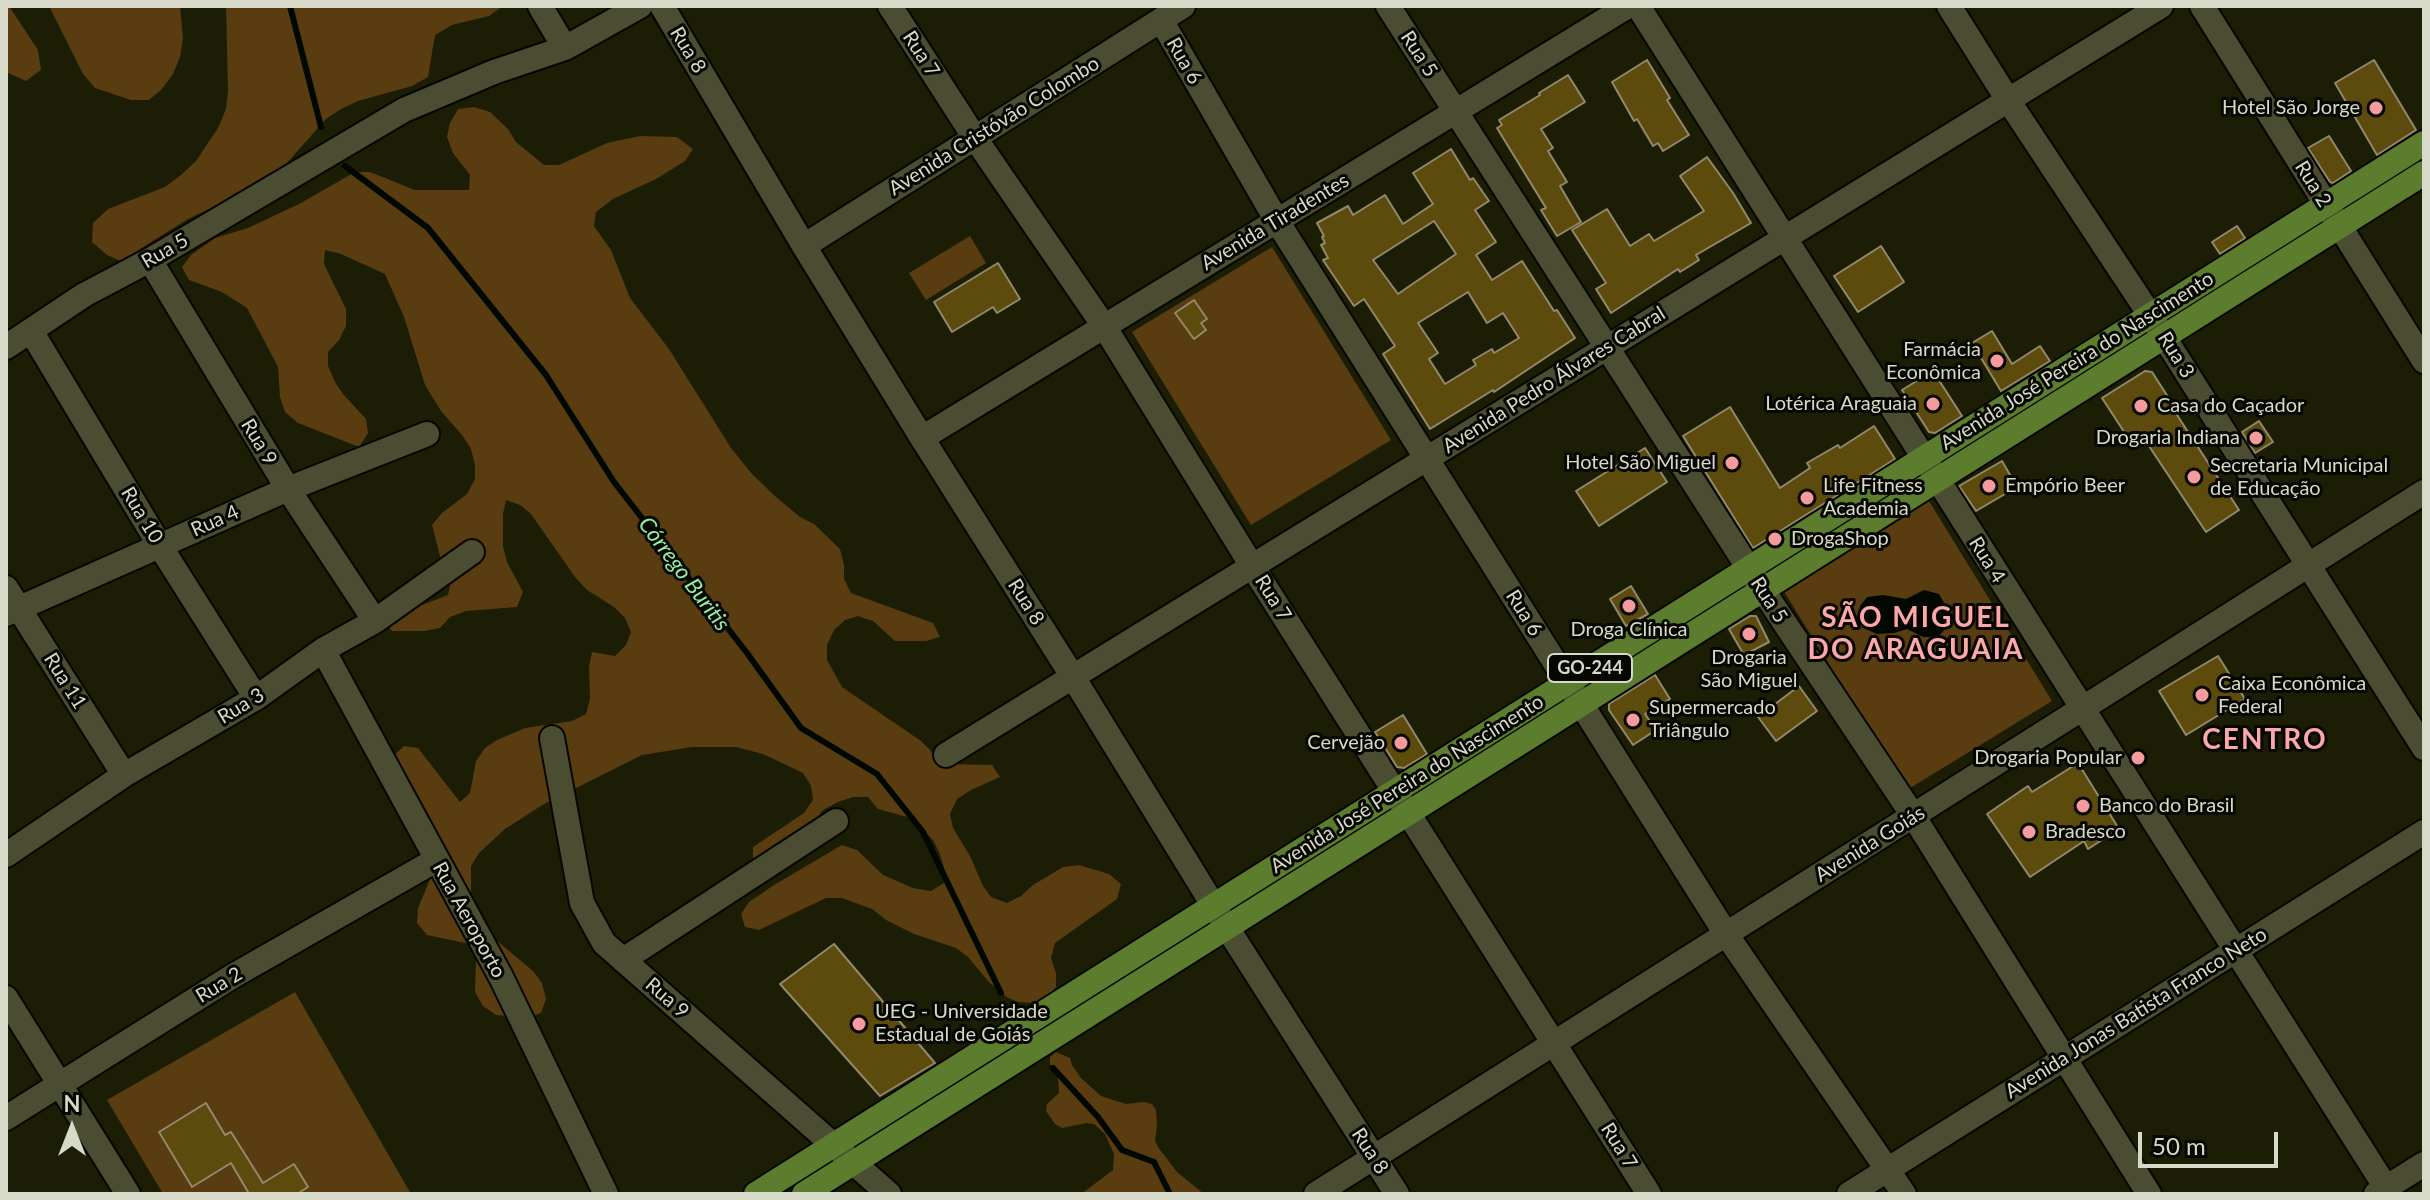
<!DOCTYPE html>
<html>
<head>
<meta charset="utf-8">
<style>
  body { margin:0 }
  #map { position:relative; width:2430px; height:1200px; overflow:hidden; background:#1c1d05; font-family:Lato,sans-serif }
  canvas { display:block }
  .frame { position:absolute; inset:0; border:8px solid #d7d9c9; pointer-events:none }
  .north { position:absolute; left:32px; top:1088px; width:80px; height:80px; -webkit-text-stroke:6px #060701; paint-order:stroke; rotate:0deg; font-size:22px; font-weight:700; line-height:32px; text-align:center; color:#d7d9c9 }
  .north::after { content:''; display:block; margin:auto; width:28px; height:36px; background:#d7d9c9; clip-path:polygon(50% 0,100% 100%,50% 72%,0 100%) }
  .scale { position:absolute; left:2138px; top:1132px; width:140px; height:36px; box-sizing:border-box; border:4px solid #d7d9c9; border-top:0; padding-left:10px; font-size:24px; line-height:28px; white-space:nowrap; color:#d7d9c9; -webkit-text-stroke:6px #060701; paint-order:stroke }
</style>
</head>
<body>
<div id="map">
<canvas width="2430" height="1200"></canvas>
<div class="frame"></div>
<div class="north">N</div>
<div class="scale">50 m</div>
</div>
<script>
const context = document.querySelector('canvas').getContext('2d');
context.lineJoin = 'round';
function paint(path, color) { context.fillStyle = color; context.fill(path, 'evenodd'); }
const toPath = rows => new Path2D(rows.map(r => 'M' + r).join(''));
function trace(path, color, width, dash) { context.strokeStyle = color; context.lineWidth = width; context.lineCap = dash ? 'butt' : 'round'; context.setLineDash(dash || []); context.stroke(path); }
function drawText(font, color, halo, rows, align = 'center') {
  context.font = font + ' Lato,sans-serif'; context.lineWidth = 6; context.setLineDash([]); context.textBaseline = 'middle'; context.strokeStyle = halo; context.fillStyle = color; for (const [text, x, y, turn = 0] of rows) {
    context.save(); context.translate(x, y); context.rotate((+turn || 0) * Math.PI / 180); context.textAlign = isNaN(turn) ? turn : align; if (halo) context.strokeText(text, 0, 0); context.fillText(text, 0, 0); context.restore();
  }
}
paint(toPath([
  [6,6,9,6,38,50,41,70,26,81,6,72],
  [49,6,180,6,183,38,180,57,173,74,162,89,149,100,131,100,95,88,83,74],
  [226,6,503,6,489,16,452,25,435,35,428,77,412,86,358,101,341,109,326,119,286,164,258,186,188,219,140,249,125,263,107,255,92,242,93,223,108,209,165,187,181,175,196,161,218,128,226,109,228,90],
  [474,107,490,112,508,129,516,142,544,165,559,165,607,143,640,136,677,137,693,149,685,161,658,178,613,199,596,212,594,226,611,250,630,298,669,349,731,448,752,474,776,497,800,517,814,524,840,549,844,565,844,579,851,593,933,623,940,637,926,641,895,641,873,621,858,616,845,620,834,630,827,645,827,660,842,687,921,741,944,764,992,765,1000,777,971,790,957,799,950,814,953,828,970,856,983,886,991,897,1007,903,1021,896,1033,885,1063,867,1079,865,1109,874,1121,884,1117,899,1055,943,1051,958,1056,973,1056,987,1046,999,1033,1003,1017,1002,1005,996,988,981,968,957,956,948,914,934,886,920,872,909,842,898,826,898,759,930,745,927,741,914,749,902,774,885,842,845,857,850,883,875,913,888,931,891,944,883,944,868,940,854,933,840,911,818,878,809,868,797,853,797,838,802,823,810,813,823,753,861,753,847,804,813,813,800,811,786,803,773,763,754,736,747,692,747,642,755,544,804,505,829,479,853,471,866,471,897,483,929,533,971,542,983,546,999,541,1013,527,1018,496,1015,483,1006,475,992,476,961,474,945,427,935,417,923,418,908,436,865,390,759,404,746,418,748,460,802,470,793,476,761,485,748,497,740,525,728,572,721,586,714,590,699,589,667,592,652,615,656,626,645,631,632,625,618,614,607,587,590,575,577,531,514,520,505,506,500,503,514,503,546,507,562,523,592,517,607,466,611,450,617,440,628,424,631,392,631,383,620,448,595,451,581,443,568,432,525,442,513,467,494,475,479,475,465,471,449,462,435,441,411,425,385,404,317,385,274,341,254,325,250,324,264,346,309,346,326,339,340,328,352,328,366,335,382,343,394,366,419,368,433,359,447,298,423,285,412,280,397,278,367,247,308,222,292,189,280,182,267,191,255,215,238,248,228,301,203,355,172,370,172,415,190,469,190,470,175,453,153,447,137,450,123,458,109],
  [970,236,986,263,926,300,909,273],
  [1272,247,1391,440,1251,525,1132,332],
  [1929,501,2052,701,1907,790,1783,590],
  [295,992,411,1194,163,1194,107,1100],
  [1056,1052,1070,1058,1072,1065,1081,1078,1101,1096,1126,1104,1144,1102,1152,1104,1156,1110,1157,1126,1155,1141,1158,1147,1177,1172,1204,1194,1081,1194,1113,1170,1114,1154,1105,1134,1094,1124,1086,1123,1062,1128,1055,1124,1046,1111,1047,1104,1059,1093,1058,1078,1050,1064,1050,1057]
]), '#593c0f');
paint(toPath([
  [1924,590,1939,594,1951,615,1951,622,1938,637,1923,637,1907,629,1894,633,1877,634,1866,629,1859,618,1860,606,1867,597,1883,595,1906,599]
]), '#000801');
trace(toPath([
  [290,6,321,127],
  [345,166,428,228,546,375,614,482,747,653,801,728,877,774,923,832,1001,993],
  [1053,1068,1098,1117,1122,1150,1154,1162,1170,1194]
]), '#000801', 6);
const building = toPath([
  [1647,60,1670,98,1667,100,1689,135,1663,151,1658,143,1653,146,1637,119,1634,121,1612,82,1647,60],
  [2374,60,2416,130,2377,155,2335,83,2374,60],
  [1568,75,1585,102,1541,129,1553,148,1548,151,1567,182,1560,186,1581,222,1557,236,1541,210,1546,208,1497,128,1502,125,1499,120,1540,95,1539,93,1568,75],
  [2329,136,2351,171,2333,183,2330,182,2308,148,2329,136],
  [1451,149,1470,180,1473,178,1489,201,1475,210,1496,242,1476,255,1492,280,1522,261,1554,311,1557,310,1575,338,1494,392,1493,390,1430,429,1383,354,1395,346,1364,299,1354,306,1323,260,1328,258,1321,245,1325,243,1322,237,1324,236,1317,223,1348,206,1353,215,1385,195,1403,224,1433,204,1413,173,1451,149],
  [1434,221,1456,254,1398,294,1373,260,1434,221],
  [1468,292,1487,323,1503,313,1519,338,1494,353,1492,349,1473,360,1476,365,1445,384,1429,359,1438,353,1418,323,1468,292],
  [1707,157,1733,193,1751,223,1696,255,1699,260,1680,272,1678,269,1611,313,1596,289,1606,283,1572,230,1607,209,1630,246,1649,234,1654,241,1704,211,1680,176,1707,157],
  [2237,226,2245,238,2220,254,2212,242,2237,226],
  [1881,246,1904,282,1858,312,1834,276,1881,246],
  [998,263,1020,299,997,313,993,307,952,332,934,302,998,263],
  [1194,300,1207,319,1201,323,1206,330,1194,339,1175,313,1194,300],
  [1992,331,2012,364,2040,346,2050,361,2001,391,1972,343,1992,331],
  [1933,371,1962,416,1935,433,1929,432,1902,390,1933,371],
  [2145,371,2152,372,2179,414,2177,415,2239,510,2206,532,2143,437,2132,444,2102,398,2145,371],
  [1730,407,1780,488,1810,468,1807,463,1838,445,1840,448,1874,426,1895,459,1753,548,1683,436,1730,407],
  [2259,421,2273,442,2255,453,2242,432,2259,421],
  [1645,448,1667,482,1599,526,1576,491,1645,448],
  [2002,461,2017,487,1976,511,1959,486,2002,461],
  [1631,586,1648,614,1626,626,1610,599,1631,586],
  [1750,616,1756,616,1769,642,1744,655,1729,629,1750,616],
  [2218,656,2245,699,2186,735,2159,691,2218,656],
  [1655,675,1670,699,1645,714,1656,730,1633,745,1609,710,1609,704,1655,675],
  [1799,686,1817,711,1776,741,1758,717,1799,686],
  [1403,715,1427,754,1404,768,1397,767,1375,732,1403,715],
  [2078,763,2119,829,2088,849,2084,841,2030,877,1987,814,2028,786,2032,792,2078,763],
  [834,944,935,1063,880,1096,780,984,834,944],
  [206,1103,225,1135,231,1132,263,1183,294,1164,308,1187,297,1194,245,1194,248,1192,231,1163,192,1187,159,1132,206,1103]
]);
paint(building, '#5c4b0c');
trace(building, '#92896d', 2);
const minor = toPath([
  [540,6,565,48],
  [662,6,804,246,922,438,1073,677,1226,926,1397,1194],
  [890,6,975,138,1104,326,1252,566,1649,1194],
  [1388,6,1762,589,1914,817,2149,1194],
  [1638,6,2390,1194],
  [1949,6,2008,100,2150,315,2424,748],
  [2202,6,2424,361],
  [1161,20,1277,221,1726,934,1904,1194],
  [804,246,1183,6],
  [150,260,288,489,375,621],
  [31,331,160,546,256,698],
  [6,347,84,295,150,260,404,110,494,72,565,48,640,6],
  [922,438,1628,6],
  [6,588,124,775],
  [6,614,288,489,427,434],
  [323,650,501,977,606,1194],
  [552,738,582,903,604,943,889,1194],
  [946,755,2161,6],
  [6,855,124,775,256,698,323,650,375,621,472,552],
  [623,960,836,821],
  [6,998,128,1194],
  [6,1118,233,976,436,860],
  [1316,1194,2424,492],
  [1849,1194,2424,832],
  [2376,1194,2424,1164]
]);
const major = toPath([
  [756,1194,2424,143],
  [804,1194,2424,173]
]);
trace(minor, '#070700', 28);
trace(major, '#070700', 28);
trace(minor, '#4a4d32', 24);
trace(major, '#5c7c2e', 24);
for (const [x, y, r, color] of [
  [2376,108,8,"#f59b9e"],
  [1997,361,8,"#f59b9e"],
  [1933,404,8,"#f59b9e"],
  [2141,406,8,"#f59b9e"],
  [2256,438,8,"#f59b9e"],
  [1732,463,8,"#f59b9e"],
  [2194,477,8,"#f59b9e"],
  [1989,486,8,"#f59b9e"],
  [1807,498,8,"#f59b9e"],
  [1775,539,8,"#f59b9e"],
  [1629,606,8,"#f59b9e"],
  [1749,634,8,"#f59b9e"],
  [2202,695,8,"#f59b9e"],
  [1633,720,8,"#f59b9e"],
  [1401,743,8,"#f59b9e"],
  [2138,758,8,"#f59b9e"],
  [2083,806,8,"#f59b9e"],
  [2029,832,8,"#f59b9e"],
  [859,1024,8,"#f59b9e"]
]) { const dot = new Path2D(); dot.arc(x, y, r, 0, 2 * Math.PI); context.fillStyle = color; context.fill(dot); trace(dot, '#060701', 3); }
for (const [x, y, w] of [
  [1590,668,84]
]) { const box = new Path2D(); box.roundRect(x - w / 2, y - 14, w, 28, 6); context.fillStyle = '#060701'; context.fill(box); trace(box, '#d7d9c9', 2); }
drawText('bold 18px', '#d7d9c9', null, [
  ["GO-244",1590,668]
]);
drawText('20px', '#d7d9c9', '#060701', [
  ["Rua 8",688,50,59],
  ["Rua 7",921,54,57],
  ["Rua 5",1419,54,57],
  ["Rua 6",1184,61,60],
  ["Avenida Cristóvão Colombo",994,126,-32],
  ["Rua 2",2313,184,58],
  ["Avenida Tiradentes",1275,222,-31],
  ["Rua 5",165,251,-30],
  ["Rua 3",2176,355,58],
  ["Avenida José Pereira do Nascimento",2077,361,-32],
  ["Avenida Pedro Álvares Cabral",1554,380,-32],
  ["Rua 9",259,442,59],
  ["Rua 10",142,515,59],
  ["Rua 4",215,521,-24],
  ["Rua 4",1987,560,58],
  ["Rua 7",1273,598,58],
  ["Rua 5",1769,600,57],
  ["Rua 8",1026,602,58],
  ["Rua 6",1524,613,58],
  ["Rua 11",65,681,58],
  ["Rua 3",241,706,-31],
  ["Avenida José Pereira do Nascimento",1407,784,-32],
  ["Avenida Goiás",1870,844,-32],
  ["Rua Aeroporto",469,920,61],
  ["Rua 2",219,985,-31],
  ["Rua 9",667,998,41],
  ["Avenida Jonas Batista Franco Neto",2136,1013,-32],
  ["Rua 7",1619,1146,58],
  ["Rua 8",1370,1151,57]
]);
drawText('20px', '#d7d9c9', '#060701', [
  ["Hotel São Jorge",2360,108,"right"],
  ["Farmácia",1981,350,"right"],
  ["Econômica",1981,373,"right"],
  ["Lotérica Araguaia",1917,404,"right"],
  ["Casa do Caçador",2157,406],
  ["Drogaria Indiana",2240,438,"right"],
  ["Hotel São Miguel",1716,463,"right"],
  ["Secretaria Municipal",2210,466],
  ["de Educação",2210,489],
  ["Life Fitness",1823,486],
  ["Academia",1823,509],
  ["Empório Beer",2005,486],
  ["DrogaShop",1791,539],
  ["Droga Clínica",1629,630,"center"],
  ["Drogaria",1749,658,"center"],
  ["São Miguel",1749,681,"center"],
  ["Caixa Econômica",2218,684],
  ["Federal",2218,707],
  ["Supermercado",1649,708],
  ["Triângulo",1649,731],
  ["Cervejão",1385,743,"right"],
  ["Drogaria Popular",2122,758,"right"],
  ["Banco do Brasil",2099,806],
  ["Bradesco",2045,832],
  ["UEG - Universidade",875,1012],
  ["Estadual de Goiás",875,1035]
], 'left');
drawText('italic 22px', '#94eea8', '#060701', [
  ["Córrego Buritis",684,574,53]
]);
context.letterSpacing = '2px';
drawText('bold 28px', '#fca7aa', '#060701', [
  ["SÃO MIGUEL",1916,618],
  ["DO ARAGUAIA",1916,650],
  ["CENTRO",2265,740]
]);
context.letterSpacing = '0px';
</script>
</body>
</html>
